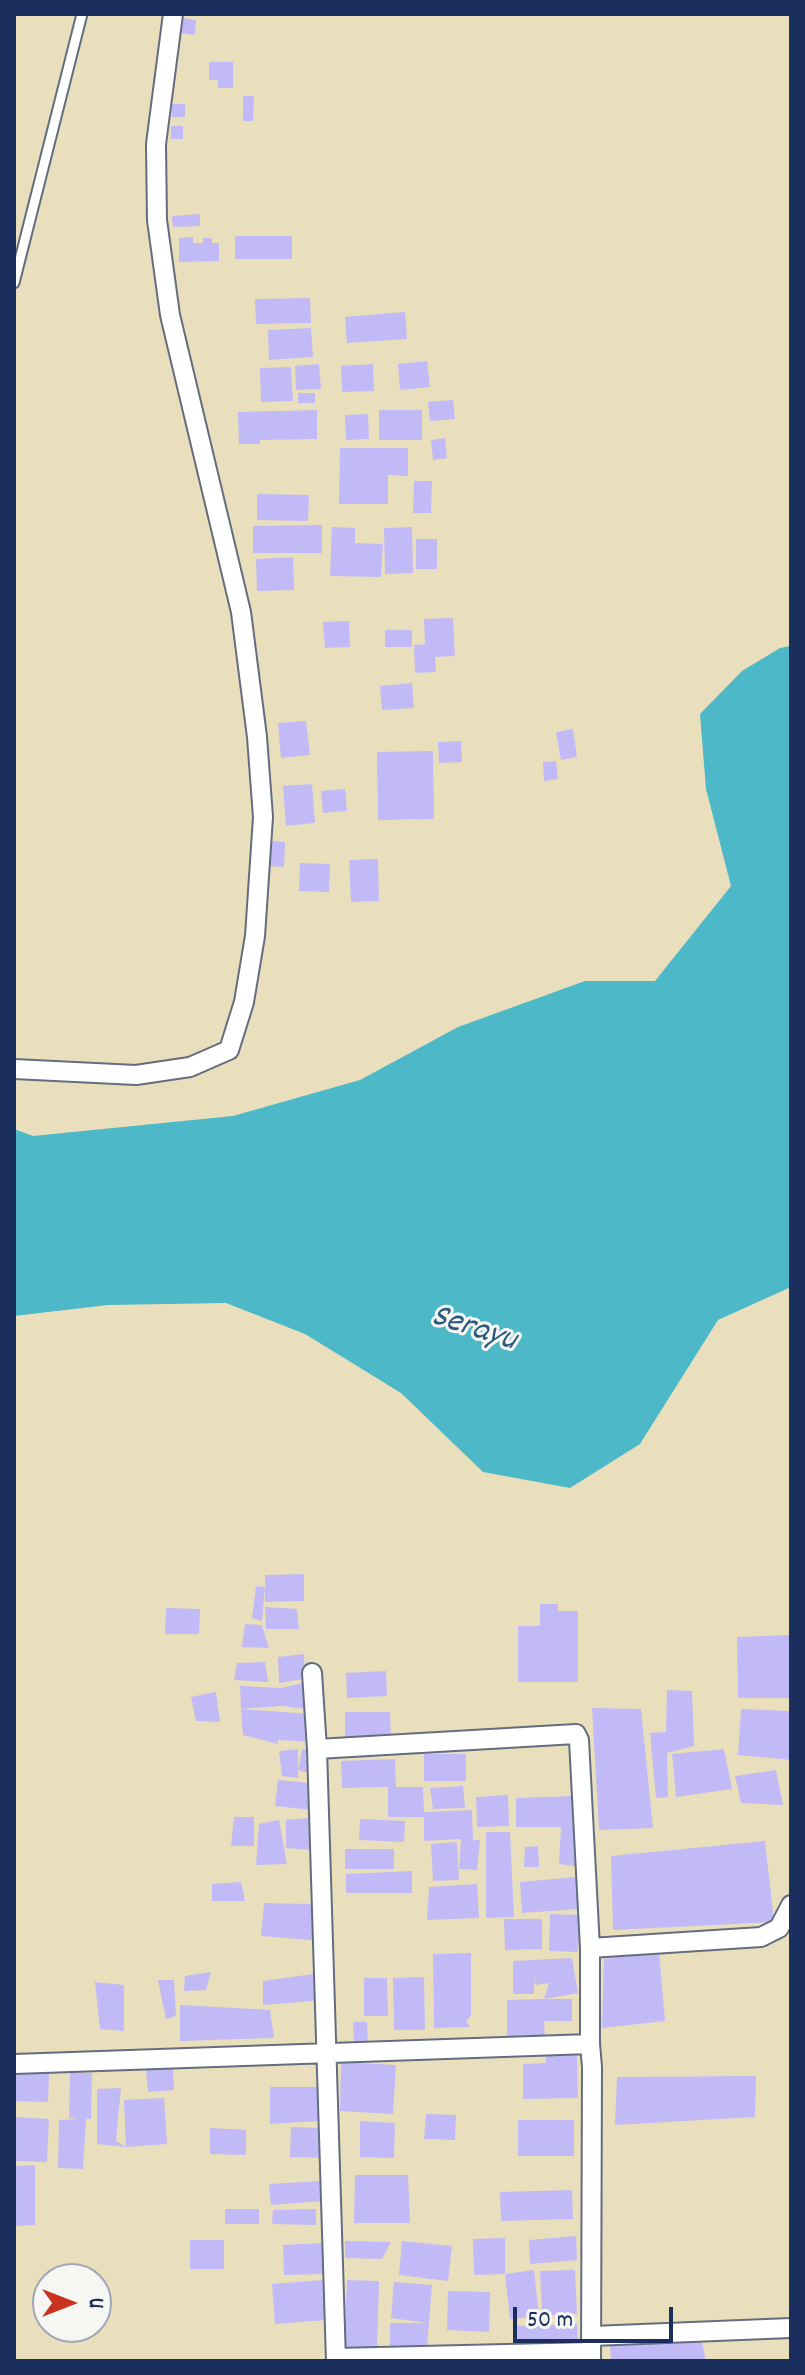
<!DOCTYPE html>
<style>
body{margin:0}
#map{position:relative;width:805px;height:2375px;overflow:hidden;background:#eadfbc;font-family:Dekko,sans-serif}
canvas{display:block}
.frame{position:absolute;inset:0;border:16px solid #1b2f5e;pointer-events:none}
.north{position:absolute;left:32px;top:2263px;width:80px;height:80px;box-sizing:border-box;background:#f6f6f2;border:2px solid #9ea6b7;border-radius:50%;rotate:90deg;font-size:22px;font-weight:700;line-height:32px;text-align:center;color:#1b2f5e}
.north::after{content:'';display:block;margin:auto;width:28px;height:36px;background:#c8321e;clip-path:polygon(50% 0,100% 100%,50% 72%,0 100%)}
.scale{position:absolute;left:513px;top:2307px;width:160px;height:36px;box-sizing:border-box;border:4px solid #1b2f5e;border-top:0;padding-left:10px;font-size:24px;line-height:28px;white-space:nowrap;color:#1b2f5e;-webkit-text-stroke:6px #f6f6f2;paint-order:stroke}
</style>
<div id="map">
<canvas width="805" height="2375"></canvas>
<div class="frame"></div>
<div class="north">U</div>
<div class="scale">50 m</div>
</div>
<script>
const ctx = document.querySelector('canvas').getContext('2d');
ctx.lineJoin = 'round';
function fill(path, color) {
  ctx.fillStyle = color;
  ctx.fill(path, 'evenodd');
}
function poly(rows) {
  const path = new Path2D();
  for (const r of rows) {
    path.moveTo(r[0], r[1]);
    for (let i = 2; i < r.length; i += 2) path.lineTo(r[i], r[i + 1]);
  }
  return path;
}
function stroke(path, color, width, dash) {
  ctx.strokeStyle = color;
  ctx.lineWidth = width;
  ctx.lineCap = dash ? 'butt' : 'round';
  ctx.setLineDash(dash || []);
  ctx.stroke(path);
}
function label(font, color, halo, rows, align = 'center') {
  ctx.font = font + ' Dekko,sans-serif';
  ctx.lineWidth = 6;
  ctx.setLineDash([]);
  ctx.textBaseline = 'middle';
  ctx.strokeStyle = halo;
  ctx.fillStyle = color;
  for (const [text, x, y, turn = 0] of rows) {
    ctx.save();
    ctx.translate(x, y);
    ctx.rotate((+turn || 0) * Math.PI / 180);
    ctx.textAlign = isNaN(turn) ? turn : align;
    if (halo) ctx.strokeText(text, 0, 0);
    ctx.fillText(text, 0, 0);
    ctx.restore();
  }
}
fill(poly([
 [791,646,791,1287,718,1320,640,1444,570,1488,483,1472,401,1393,305,1334,226,1303,108,1305,14,1316,14,1129,33,1136,233,1116,360,1080,458,1027,585,981,655,981,731,886,706,789,700,714,742,671,780,648]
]), '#4cb8c8');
fill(poly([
 [182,18,196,20,195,35,180,33],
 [209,62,233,62,233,88,218,88,218,80,209,80],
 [243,96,254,96,253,121,243,121],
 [172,104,185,104,185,117,172,117],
 [171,126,183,126,183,139,171,139],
 [200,214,200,226,173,227,172,216],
 [235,236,292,236,292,259,235,259],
 [193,237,193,243,203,243,203,238,212,238,212,243,219,243,219,261,179,262,179,238],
 [310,298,311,323,256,324,255,299],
 [405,312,407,339,347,343,345,317],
 [311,328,313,357,269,360,268,330],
 [427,361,430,387,400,390,398,364],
 [319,364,321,389,296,390,295,366],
 [373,364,374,391,342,392,341,366],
 [291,367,293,401,261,402,260,368],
 [298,393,315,393,315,403,298,403],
 [453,400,455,419,430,421,428,402],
 [317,410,317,439,260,440,260,444,239,444,238,412],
 [379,410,422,410,422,440,379,440],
 [368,414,369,439,346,440,345,415],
 [445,438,447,458,433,460,431,440],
 [340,448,408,448,408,476,388,475,388,504,339,504],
 [414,481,432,481,431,513,413,513],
 [257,494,309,495,308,521,257,520],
 [322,525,322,553,253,553,253,526],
 [332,527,355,528,355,543,383,544,381,577,330,576],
 [412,527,413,573,385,574,384,528],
 [416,539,437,539,437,569,416,569],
 [293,557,294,590,257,591,256,559],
 [453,618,455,656,435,657,436,672,415,673,414,645,425,644,424,619],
 [349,621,350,647,325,648,323,622],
 [385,630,412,630,412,647,385,647],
 [412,683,414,708,382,710,380,686],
 [306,721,310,755,281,758,278,723],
 [573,729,577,757,561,760,556,732],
 [461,741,462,762,439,763,438,742],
 [433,751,434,819,378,820,377,752],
 [556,761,558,779,544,781,543,762],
 [312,784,315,823,286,826,283,786],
 [345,789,347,811,323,813,321,791],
 [269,841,285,842,284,867,268,866],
 [378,859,379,901,351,902,349,860],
 [300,863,330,864,329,892,299,891],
 [304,1574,304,1601,265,1602,265,1575],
 [256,1586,265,1587,262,1621,252,1618],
 [540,1604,558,1604,558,1611,578,1611,578,1682,518,1682,518,1626,540,1626],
 [265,1607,297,1609,299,1629,266,1629],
 [166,1608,200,1609,199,1634,165,1634],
 [245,1624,262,1625,269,1648,242,1647],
 [791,1635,791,1698,738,1698,737,1637],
 [304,1654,305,1679,279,1683,278,1657],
 [265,1662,268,1682,234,1680,237,1663],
 [386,1671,387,1696,347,1698,346,1673],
 [308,1682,314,1710,282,1706,241,1709,309,1714,316,1742,278,1740,278,1744,243,1735,241,1709,240,1686,281,1688],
 [667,1690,692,1691,694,1746,667,1753,668,1797,656,1798,650,1733,666,1732],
 [216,1692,220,1722,196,1721,191,1697],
 [592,1708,641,1709,653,1828,599,1830],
 [741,1709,789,1711,791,1760,738,1755],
 [345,1712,390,1712,391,1740,345,1740],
 [298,1749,298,1778,282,1776,279,1751],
 [302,1749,311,1750,318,1776,298,1770],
 [724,1749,732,1789,676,1797,672,1754],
 [424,1754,466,1754,466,1781,424,1781],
 [395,1759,396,1787,423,1787,424,1812,472,1810,473,1840,480,1840,477,1870,459,1869,461,1839,424,1841,424,1817,388,1817,388,1787,342,1788,341,1761],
 [776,1770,783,1805,741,1803,735,1776],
 [278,1780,309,1783,312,1810,275,1806],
 [463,1786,465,1808,433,1809,430,1788],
 [508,1795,509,1826,477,1827,476,1797],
 [573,1796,575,1866,559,1864,561,1827,516,1827,516,1798],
 [234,1817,254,1817,254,1846,231,1846],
 [308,1818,312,1850,286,1848,286,1820],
 [360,1819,405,1821,404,1842,359,1840],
 [279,1820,287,1864,256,1865,259,1824],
 [486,1832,510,1832,514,1917,486,1918],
 [765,1841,774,1922,613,1930,611,1856],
 [457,1842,459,1880,433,1881,431,1844],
 [538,1846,539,1867,524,1867,525,1847],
 [345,1849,394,1849,394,1869,345,1869],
 [412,1871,412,1893,346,1893,346,1874],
 [577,1877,580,1909,522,1913,520,1882],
 [241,1882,245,1901,212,1901,212,1884],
 [477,1884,479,1918,427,1920,429,1887],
 [264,1903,311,1904,323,1941,261,1936],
 [550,1914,580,1915,578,1952,549,1951],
 [504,1919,542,1919,542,1949,505,1950],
 [659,1952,665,2021,602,2028,604,1959],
 [471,1953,471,2016,466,2021,470,2027,434,2028,433,1954],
 [572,1958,578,1993,544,1999,572,1999,572,2021,544,2021,545,2039,507,2040,507,2000,544,1999,549,1983,535,1985,534,1974,534,1994,513,1994,513,1961],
 [211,1972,206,1990,184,1991,185,1976],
 [313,1974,314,2001,263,2005,263,1981],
 [424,1977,425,2030,394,2030,393,1978],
 [364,1978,387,1978,388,2016,364,2016],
 [158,1980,174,1980,176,2016,166,2019],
 [95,1982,124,1985,124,2031,100,2029],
 [180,2005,270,2010,274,2038,180,2041],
 [353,2022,367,2022,368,2046,354,2046],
 [546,2054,577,2054,578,2098,523,2099,523,2064,546,2063],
 [341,2062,396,2065,393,2114,340,2111],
 [173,2068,174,2090,148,2092,146,2070],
 [14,2073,49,2073,48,2102,14,2101],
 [70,2073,92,2073,91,2119,86,2119,83,2169,58,2168,59,2120,78,2119,69,2118],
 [756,2076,755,2117,615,2125,617,2077],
 [270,2087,320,2087,321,2121,270,2124],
 [121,2088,116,2141,126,2147,124,2100,164,2098,167,2144,126,2147,97,2144,97,2089],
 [426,2114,456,2115,455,2140,424,2139],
 [14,2117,49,2119,47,2162,14,2161],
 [518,2120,574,2120,574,2156,518,2156],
 [360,2121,395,2123,394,2158,360,2157],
 [291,2127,322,2128,322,2158,290,2157],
 [210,2128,246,2130,246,2155,210,2154],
 [35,2165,35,2225,14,2226,14,2166],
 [355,2175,408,2175,410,2223,354,2223],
 [322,2181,324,2201,271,2205,269,2184],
 [572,2190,573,2219,501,2221,500,2192],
 [225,2209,259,2209,259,2224,225,2224],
 [316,2209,316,2225,272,2224,273,2210],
 [576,2236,577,2260,530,2264,529,2240],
 [505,2238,505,2274,474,2275,473,2239],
 [190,2240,224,2240,224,2269,190,2269],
 [345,2241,391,2242,382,2259,345,2258],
 [402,2241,452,2246,448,2281,399,2275],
 [324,2243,325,2274,284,2275,283,2245],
 [534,2270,539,2316,510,2319,505,2274],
 [575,2270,577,2314,542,2316,540,2271],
 [323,2280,327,2320,275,2324,272,2284],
 [347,2280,379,2281,377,2350,344,2349],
 [394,2282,432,2285,427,2347,390,2346,390,2323,427,2323,391,2318],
 [448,2291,490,2292,489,2332,447,2330],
 [577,2324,578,2345,518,2348,517,2326],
 [701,2338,706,2361,611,2361,610,2346]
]), '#c2baf6');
const service = poly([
 [14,283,82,14]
]);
const minor = poly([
 [14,1069,136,1075,190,1067,229,1050,244,1002,255,936,263,817,257,737,241,612,170,315,157,220,156,144,173,14],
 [312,1673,317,1749,336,2361],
 [317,1749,576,1734,579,1740,590,1948,590,2044],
 [590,1948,761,1937,779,1928,791,1905],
 [14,2064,590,2044,592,2067,591,2361],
 [592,2336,791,2328],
 [336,2358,591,2352]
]);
stroke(service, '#636d7f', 13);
stroke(minor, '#636d7f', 22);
stroke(service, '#fff', 9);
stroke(minor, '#fff', 18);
label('italic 34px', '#2a587e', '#f6f6f2', [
 ["Serayu",473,1331,18]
]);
</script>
